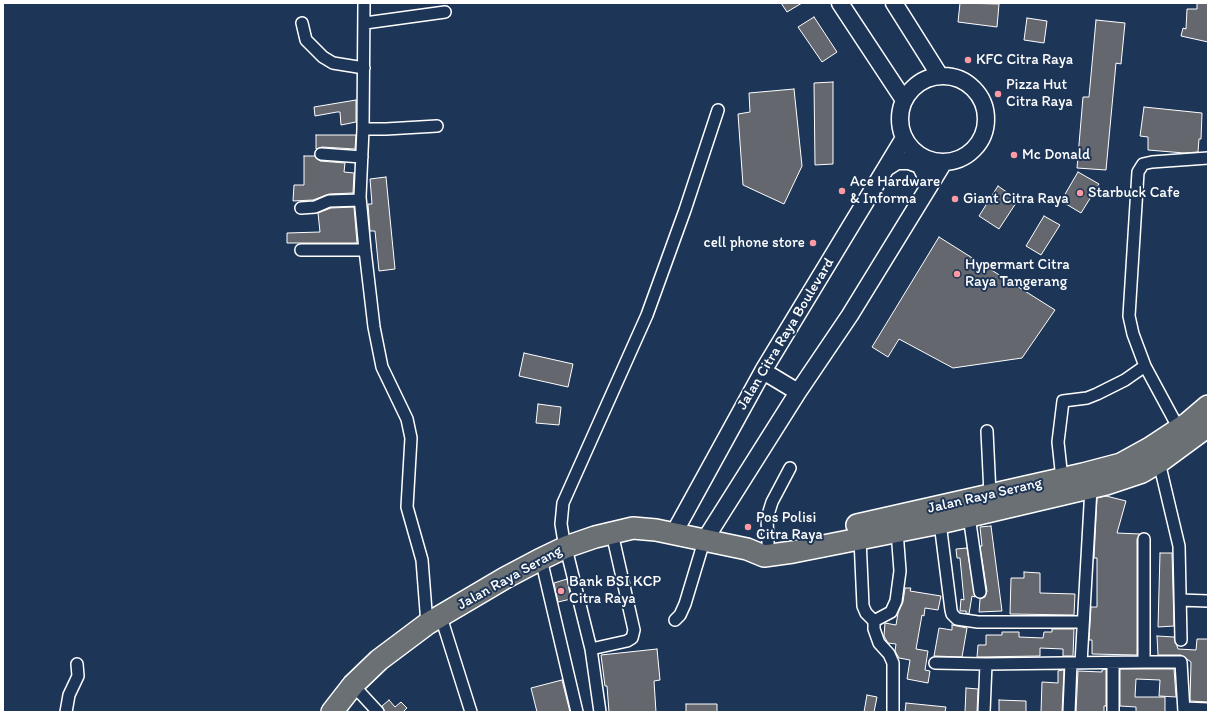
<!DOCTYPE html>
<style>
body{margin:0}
#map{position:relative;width:1211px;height:715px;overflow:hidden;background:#1d3557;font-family:Itim,sans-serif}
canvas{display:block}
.frame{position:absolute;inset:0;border:4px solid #fff;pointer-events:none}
</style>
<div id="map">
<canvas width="1211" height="715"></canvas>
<div class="frame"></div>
</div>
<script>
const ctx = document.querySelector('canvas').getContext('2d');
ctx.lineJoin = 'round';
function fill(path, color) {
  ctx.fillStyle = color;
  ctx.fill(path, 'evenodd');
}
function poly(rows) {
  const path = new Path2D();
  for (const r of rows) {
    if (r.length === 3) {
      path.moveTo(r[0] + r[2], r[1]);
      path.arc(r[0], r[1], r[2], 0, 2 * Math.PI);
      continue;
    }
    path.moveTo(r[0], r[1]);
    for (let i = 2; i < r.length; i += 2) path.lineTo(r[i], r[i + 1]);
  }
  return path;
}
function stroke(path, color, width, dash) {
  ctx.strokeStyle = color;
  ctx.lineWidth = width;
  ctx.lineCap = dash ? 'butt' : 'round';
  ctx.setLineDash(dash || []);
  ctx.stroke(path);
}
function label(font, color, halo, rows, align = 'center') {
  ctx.font = font + ' Itim,sans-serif';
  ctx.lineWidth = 4;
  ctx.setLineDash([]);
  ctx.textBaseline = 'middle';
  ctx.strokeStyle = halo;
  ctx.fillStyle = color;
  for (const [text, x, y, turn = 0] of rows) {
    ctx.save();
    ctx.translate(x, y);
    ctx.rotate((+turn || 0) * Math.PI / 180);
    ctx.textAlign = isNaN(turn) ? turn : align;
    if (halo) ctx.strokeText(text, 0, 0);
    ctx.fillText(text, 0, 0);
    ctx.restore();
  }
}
const building = poly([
 [781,3,802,3,787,12,781,3],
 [960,3,999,4,997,27,958,22,960,3],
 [1197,3,1208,3,1208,42,1181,36,1183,28,1186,29,1187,9,1197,9,1197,3],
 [814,17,837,52,822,62,798,27,814,17],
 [1027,18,1047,21,1044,43,1024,40,1027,18],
 [1096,20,1125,23,1121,64,1116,63,1106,170,1077,168,1083,97,1089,97,1096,20],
 [833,82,833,164,815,165,814,83,833,82],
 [794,89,802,166,784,204,743,185,738,114,750,112,749,93,794,89],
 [356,100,356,122,341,125,340,112,337,112,315,116,314,107,356,100],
 [1144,107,1202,113,1201,139,1199,139,1198,152,1184,153,1148,150,1148,137,1140,136,1144,107],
 [316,135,356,135,355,149,322,147,316,149,316,135],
 [304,156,315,156,320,161,345,163,344,172,354,173,353,193,329,194,313,200,293,201,294,185,304,185,304,156],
 [1078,172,1099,184,1081,213,1061,201,1078,172],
 [386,177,395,269,379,271,375,231,370,231,368,204,372,204,370,179,386,177],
 [998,186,1018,200,999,229,979,216,998,186],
 [354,207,357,243,287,243,287,233,320,232,318,213,331,208,354,207],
 [1044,216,1060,225,1041,255,1026,246,1044,216],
 [939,237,1055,310,1022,358,953,368,899,339,888,357,872,347,939,237],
 [524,353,573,364,568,387,519,376,524,353],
 [538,404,561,407,559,425,536,423,538,404],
 [1106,496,1126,501,1117,533,1140,534,1137,539,1137,655,1092,654,1092,640,1089,640,1091,607,1097,607,1097,558,1094,558,1097,498,1106,496],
 [991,526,1002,611,979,612,980,599,985,597,987,591,980,546,982,546,980,527,991,526],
 [967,548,975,597,972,596,969,614,966,613,966,611,960,611,961,599,964,600,960,558,957,558,956,549,967,548],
 [1160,553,1172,553,1174,626,1158,627,1160,553],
 [1024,572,1040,573,1040,593,1075,594,1074,615,1010,614,1011,578,1024,578,1024,572],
 [567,579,571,599,558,602,554,583,567,579],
 [905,588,911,588,910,591,941,596,938,610,925,608,924,616,922,615,916,649,928,651,925,670,930,671,928,683,907,679,910,660,899,658,895,651,896,644,888,643,884,636,885,623,896,625,898,613,903,602,905,588],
 [952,625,967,628,962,657,934,656,939,628,952,630,952,625],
 [1052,629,1074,629,1073,656,1063,656,1063,649,1040,648,1040,656,977,657,978,645,986,645,986,635,1002,635,1002,632,1019,632,1019,637,1043,638,1044,632,1052,632,1052,629],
 [1157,636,1174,637,1178,649,1196,650,1197,639,1208,639,1208,702,1190,701,1191,662,1181,655,1158,655,1157,636],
 [657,649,660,680,654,681,656,712,609,712,607,686,605,686,601,655,657,649],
 [1106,669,1106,706,1104,706,1104,712,1076,712,1078,671,1102,672,1102,670,1106,669],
 [1120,669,1174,669,1176,697,1159,696,1160,680,1136,679,1135,697,1165,697,1165,712,1136,712,1136,707,1120,706,1120,669],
 [1062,670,1064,670,1062,712,1041,712,1042,682,1058,683,1058,671,1062,670],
 [562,680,570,712,537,712,531,688,562,680],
 [966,688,978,689,977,712,965,712,966,688],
 [867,695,877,697,874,712,864,712,867,695],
 [389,700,395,707,401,702,407,708,403,712,385,712,382,706,389,700],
 [999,700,1026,701,1026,712,999,712,999,700],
 [906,703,946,707,945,712,905,712,906,703],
 [686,704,717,704,717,712,686,712,686,704]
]);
fill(building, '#65676f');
stroke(building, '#fff', 1);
const street = poly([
 [364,3,363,129,360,197,365,250,374,327,382,367,407,419,411,438,407,507,422,560,427,624],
 [302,23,306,40,323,57,333,63,364,68],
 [365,23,445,12],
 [363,129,386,129,437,126],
 [321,154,362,157],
 [301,208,315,207,329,201,360,200],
 [301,250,365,250],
 [1145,366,1179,429],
 [987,431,990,494],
 [1159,462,1179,546,1181,640],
 [1062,479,1058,442,1063,401,1087,398,1097,394,1125,380,1145,366,1133,334,1129,316,1138,172,1143,164,1152,162,1208,158],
 [969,516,980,592],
 [940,523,951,610,952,614,957,619,978,622,1083,622],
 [860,539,863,606,866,613,874,621,874,629,879,643,889,654,893,663,893,712],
 [768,543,767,518,772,502,790,468],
 [541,559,577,712],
 [1180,600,1208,601],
 [441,617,471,712],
 [675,620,680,615,685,604,704,541],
 [874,621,891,612,896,601,900,571,897,531],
 [591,649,627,641,632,638,634,630,612,533],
 [1144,662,1144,539],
 [935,663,986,664],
 [1081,663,1091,488],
 [353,685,378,712],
 [1184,708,1208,709],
 [66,712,69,695,78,676,77,664],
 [600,712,591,649,563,536,561,524,563,503,647,315,685,210,718,110],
 [984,712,986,664,1144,662,1181,662,1184,712],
 [1069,712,1071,663],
 [1113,712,1113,663]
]);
const secondary = poly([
 [840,3,904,100],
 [894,3,940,76],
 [943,119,43],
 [886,168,897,161,909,161,920,165,925,175,927,189],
 [763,371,798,392],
 [674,533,763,371,904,138],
 [704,541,798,392,850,315,944,162]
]);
const highway = poly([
 [857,525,1083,474,1121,464,1150,448,1188,423,1208,406],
 [332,712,353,685,379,660,427,624,505,578,539,560,566,547,595,537,633,528,656,530,747,549,764,556,793,552,940,523,1106,484,1142,472,1159,462,1208,426]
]);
stroke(street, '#fff', 14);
stroke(secondary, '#fff', 19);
stroke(highway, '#fff', 24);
stroke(street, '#1d3557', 11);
stroke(secondary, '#1d3557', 16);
stroke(highway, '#6b7074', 21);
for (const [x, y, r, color] of [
 [968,60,4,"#ff9aa2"],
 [998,94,4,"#ff9aa2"],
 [1014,155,4,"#ff9aa2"],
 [842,191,4,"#ff9aa2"],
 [1080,193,4,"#ff9aa2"],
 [955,199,4,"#ff9aa2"],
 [813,243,4,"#ff9aa2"],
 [957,274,4,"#ff9aa2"],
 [748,527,4,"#ff9aa2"],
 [561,591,4,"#ff9aa2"]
]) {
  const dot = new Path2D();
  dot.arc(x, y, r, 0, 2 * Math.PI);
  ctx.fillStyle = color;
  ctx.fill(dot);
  stroke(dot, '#1d3557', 1.5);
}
label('15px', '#fff', '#1d3557', [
 ["KFC Citra Raya",976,60],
 ["Pizza Hut",1006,85],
 ["Citra Raya",1006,102],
 ["Mc Donald",1022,155],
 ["Ace Hardware",850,182],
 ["& Informa",850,199],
 ["Starbuck Cafe",1088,193],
 ["Giant Citra Raya",963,199],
 ["cell phone store",805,243,"right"],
 ["Hypermart Citra",965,265],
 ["Raya Tangerang",965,282],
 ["Pos Polisi",756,518],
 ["Citra Raya",756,535],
 ["Bank BSI KCP",569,582],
 ["Citra Raya",569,599]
], 'left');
label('15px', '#fff', '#1d3557', [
 ["Jalan Citra Raya Boulevard",786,334,-59],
 ["Jalan Raya Serang",985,496,-13],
 ["Jalan Raya Serang",510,578,-29]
]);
</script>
